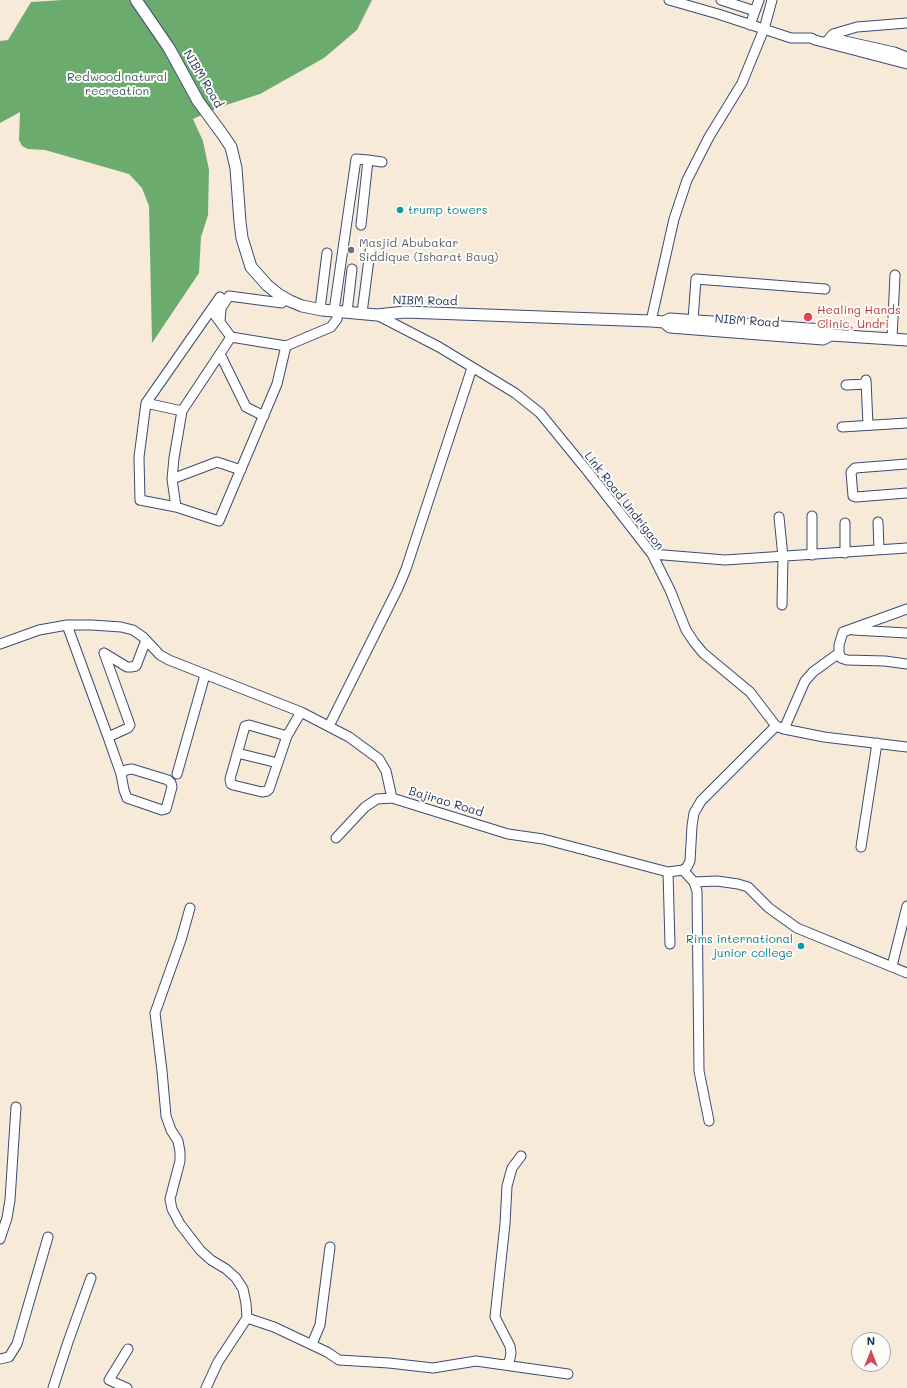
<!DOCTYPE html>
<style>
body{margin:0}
#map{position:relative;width:907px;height:1388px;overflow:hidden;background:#f8ead8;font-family:Mali,sans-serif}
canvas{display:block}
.north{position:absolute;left:851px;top:1332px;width:40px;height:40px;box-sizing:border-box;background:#fdfcf7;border:1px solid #a3aaba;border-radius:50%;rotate:0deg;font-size:11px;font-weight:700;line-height:16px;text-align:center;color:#1b2f5e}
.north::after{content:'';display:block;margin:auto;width:14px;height:18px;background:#d1495b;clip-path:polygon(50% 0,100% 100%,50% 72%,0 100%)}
</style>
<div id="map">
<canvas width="907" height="1388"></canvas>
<div class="north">N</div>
</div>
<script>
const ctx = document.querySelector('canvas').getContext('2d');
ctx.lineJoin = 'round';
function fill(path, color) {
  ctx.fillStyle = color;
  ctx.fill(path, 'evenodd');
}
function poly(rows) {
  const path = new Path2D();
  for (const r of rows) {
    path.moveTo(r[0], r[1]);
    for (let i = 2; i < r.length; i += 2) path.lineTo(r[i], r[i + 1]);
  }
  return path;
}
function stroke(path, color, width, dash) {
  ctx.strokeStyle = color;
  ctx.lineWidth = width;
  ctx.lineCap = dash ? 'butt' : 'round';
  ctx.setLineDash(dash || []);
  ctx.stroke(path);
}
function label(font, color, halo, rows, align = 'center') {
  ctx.font = font + ' Mali,sans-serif';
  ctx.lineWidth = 4;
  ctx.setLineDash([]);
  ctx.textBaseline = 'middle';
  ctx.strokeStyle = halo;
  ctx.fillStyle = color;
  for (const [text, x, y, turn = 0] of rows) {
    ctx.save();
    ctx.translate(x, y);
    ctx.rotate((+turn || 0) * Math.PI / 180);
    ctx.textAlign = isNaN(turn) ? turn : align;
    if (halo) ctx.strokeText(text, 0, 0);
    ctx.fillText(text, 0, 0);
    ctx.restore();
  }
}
fill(poly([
 [63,0,372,0,357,30,324,58,260,94,217,108,193,119,203,141,209,170,208,215,201,237,199,273,152,343,149,206,142,188,129,174,45,150,28,149,22,146,19,140,20,112,0,123,0,41,8,40,31,2]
]), '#6bac6e');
const minor = poly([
 [669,0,718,14,791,38,811,38,815,40,907,64],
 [721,0,755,11,750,25],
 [755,11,759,0],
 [832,38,894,52,907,57],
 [828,40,833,34,857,27,907,23],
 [361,225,368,160,382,162],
 [220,297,146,403,139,457,140,500,176,507,219,521,277,384,286,346,331,327,337,319,338,311],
 [320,309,327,253],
 [211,310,231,337,286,346],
 [334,311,356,159,368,160],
 [347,312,352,269],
 [362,313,370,251],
 [377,315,439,347,515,393,540,413,589,473,652,554,670,590,686,630,694,642,703,653,750,692,776,726,784,729,824,737,907,747],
 [693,320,696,279,825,289],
 [651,321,674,219,687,180,709,137,742,83,764,29,772,0],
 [220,322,221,308,229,296,282,303],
 [892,339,895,275],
 [220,354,246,407,264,416],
 [866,380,868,425],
 [846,385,866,384],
 [146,403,182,411],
 [842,427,907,423],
 [907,464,855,468,851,472,853,496,856,497,907,493],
 [172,479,217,462,241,470],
 [176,507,172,479,174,458,182,411,231,337],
 [779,517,783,557,782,605],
 [878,522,879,550],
 [845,523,845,553],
 [652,554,725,560,907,548],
 [812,555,812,516],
 [907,609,843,632,839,645,839,653,841,658,847,660,885,661,907,664],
 [67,625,108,737,121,774,124,790,127,798,162,810,166,809,172,787,171,783,168,780,132,769,126,770,121,774],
 [853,630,907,633],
 [0,644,39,630,67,625,92,625,121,627,133,630,143,637,160,655,169,660,301,712,349,737,379,759,386,771,392,798],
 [104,653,130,725,128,728,108,737],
 [104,653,127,667,131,667,136,666,146,640],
 [329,726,398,588,406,569,472,368],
 [784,729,805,681,813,672,839,653],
 [287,736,269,789,267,791,262,792,233,785,231,784,230,779,245,726,249,725,287,736,301,712],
 [237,753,278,763],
 [177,774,205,675],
 [336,838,365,807,377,799,392,798,508,834,543,839,668,872,683,870],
 [861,847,877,743],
 [683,870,694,882,697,891,699,1071,709,1121],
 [683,870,687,867,690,861,692,826,694,813,701,801,776,726],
 [668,872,670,944],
 [694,882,717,881,738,884,748,887,769,908,797,928,907,973],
 [190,908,181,940,155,1013,162,1071,166,1116,171,1130,178,1141,180,1152,180,1161,170,1199,172,1209,180,1224,200,1250,211,1260,226,1269,236,1278,243,1289,246,1303,247,1318,274,1327,327,1352,339,1360,389,1363,433,1368,476,1361,568,1374],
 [892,966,907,906],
 [0,1239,7,1218,10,1200,16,1107],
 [312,1344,320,1325,330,1247],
 [0,1359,9,1357,17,1344,48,1237],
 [504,1365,509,1363,511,1353,510,1346,495,1317,505,1224,507,1186,512,1168,521,1156],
 [53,1388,68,1342,91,1278],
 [127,1388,109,1380,128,1349],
 [206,1388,218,1362,247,1318]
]);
const major = poly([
 [136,0,169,48,198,101,223,135,231,147,236,168,240,222,242,238,251,267,267,285,278,294,290,301,302,306,322,310,377,315,405,312,651,321,664,322,670,327,823,339,831,335,907,340],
 [664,322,670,319,823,330,831,335]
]);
stroke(minor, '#3c4b70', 11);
stroke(major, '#3c4b70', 13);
stroke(minor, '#fff', 9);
stroke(major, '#fff', 11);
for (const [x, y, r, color] of [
 [400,210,4,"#0f9aa8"],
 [351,250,4,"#6b7280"],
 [808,317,5,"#e0444e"],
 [801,946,4,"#0f9aa8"]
]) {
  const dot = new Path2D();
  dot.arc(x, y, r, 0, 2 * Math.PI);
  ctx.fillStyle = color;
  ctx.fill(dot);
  stroke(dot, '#fdfcf7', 1.5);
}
label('12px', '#3a5d68', '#fdfcf7', [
 ["Redwood natural",117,77],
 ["recreation",117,91]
]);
label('12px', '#1b2f5e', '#fdfcf7', [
 ["NIBM Road",203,79,59],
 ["NIBM Road",425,301,1],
 ["NIBM Road",747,321,4],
 ["Link Road Undrigaon",624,501,52],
 ["Bajirao Road",446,802,17]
]);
label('12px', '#0d838f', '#fdfcf7', [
 ["trump towers",408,210],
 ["Rims international",793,939,"right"],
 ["junior college",793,953,"right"]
], 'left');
label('12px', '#5b616d', '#fdfcf7', [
 ["Masjid Abubakar",359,243],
 ["Siddique (Isharat Baug)",359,257]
], 'left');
label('12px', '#be3a42', '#fdfcf7', [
 ["Healing Hands",817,310],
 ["Clinic, Undri",817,324]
], 'left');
</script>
